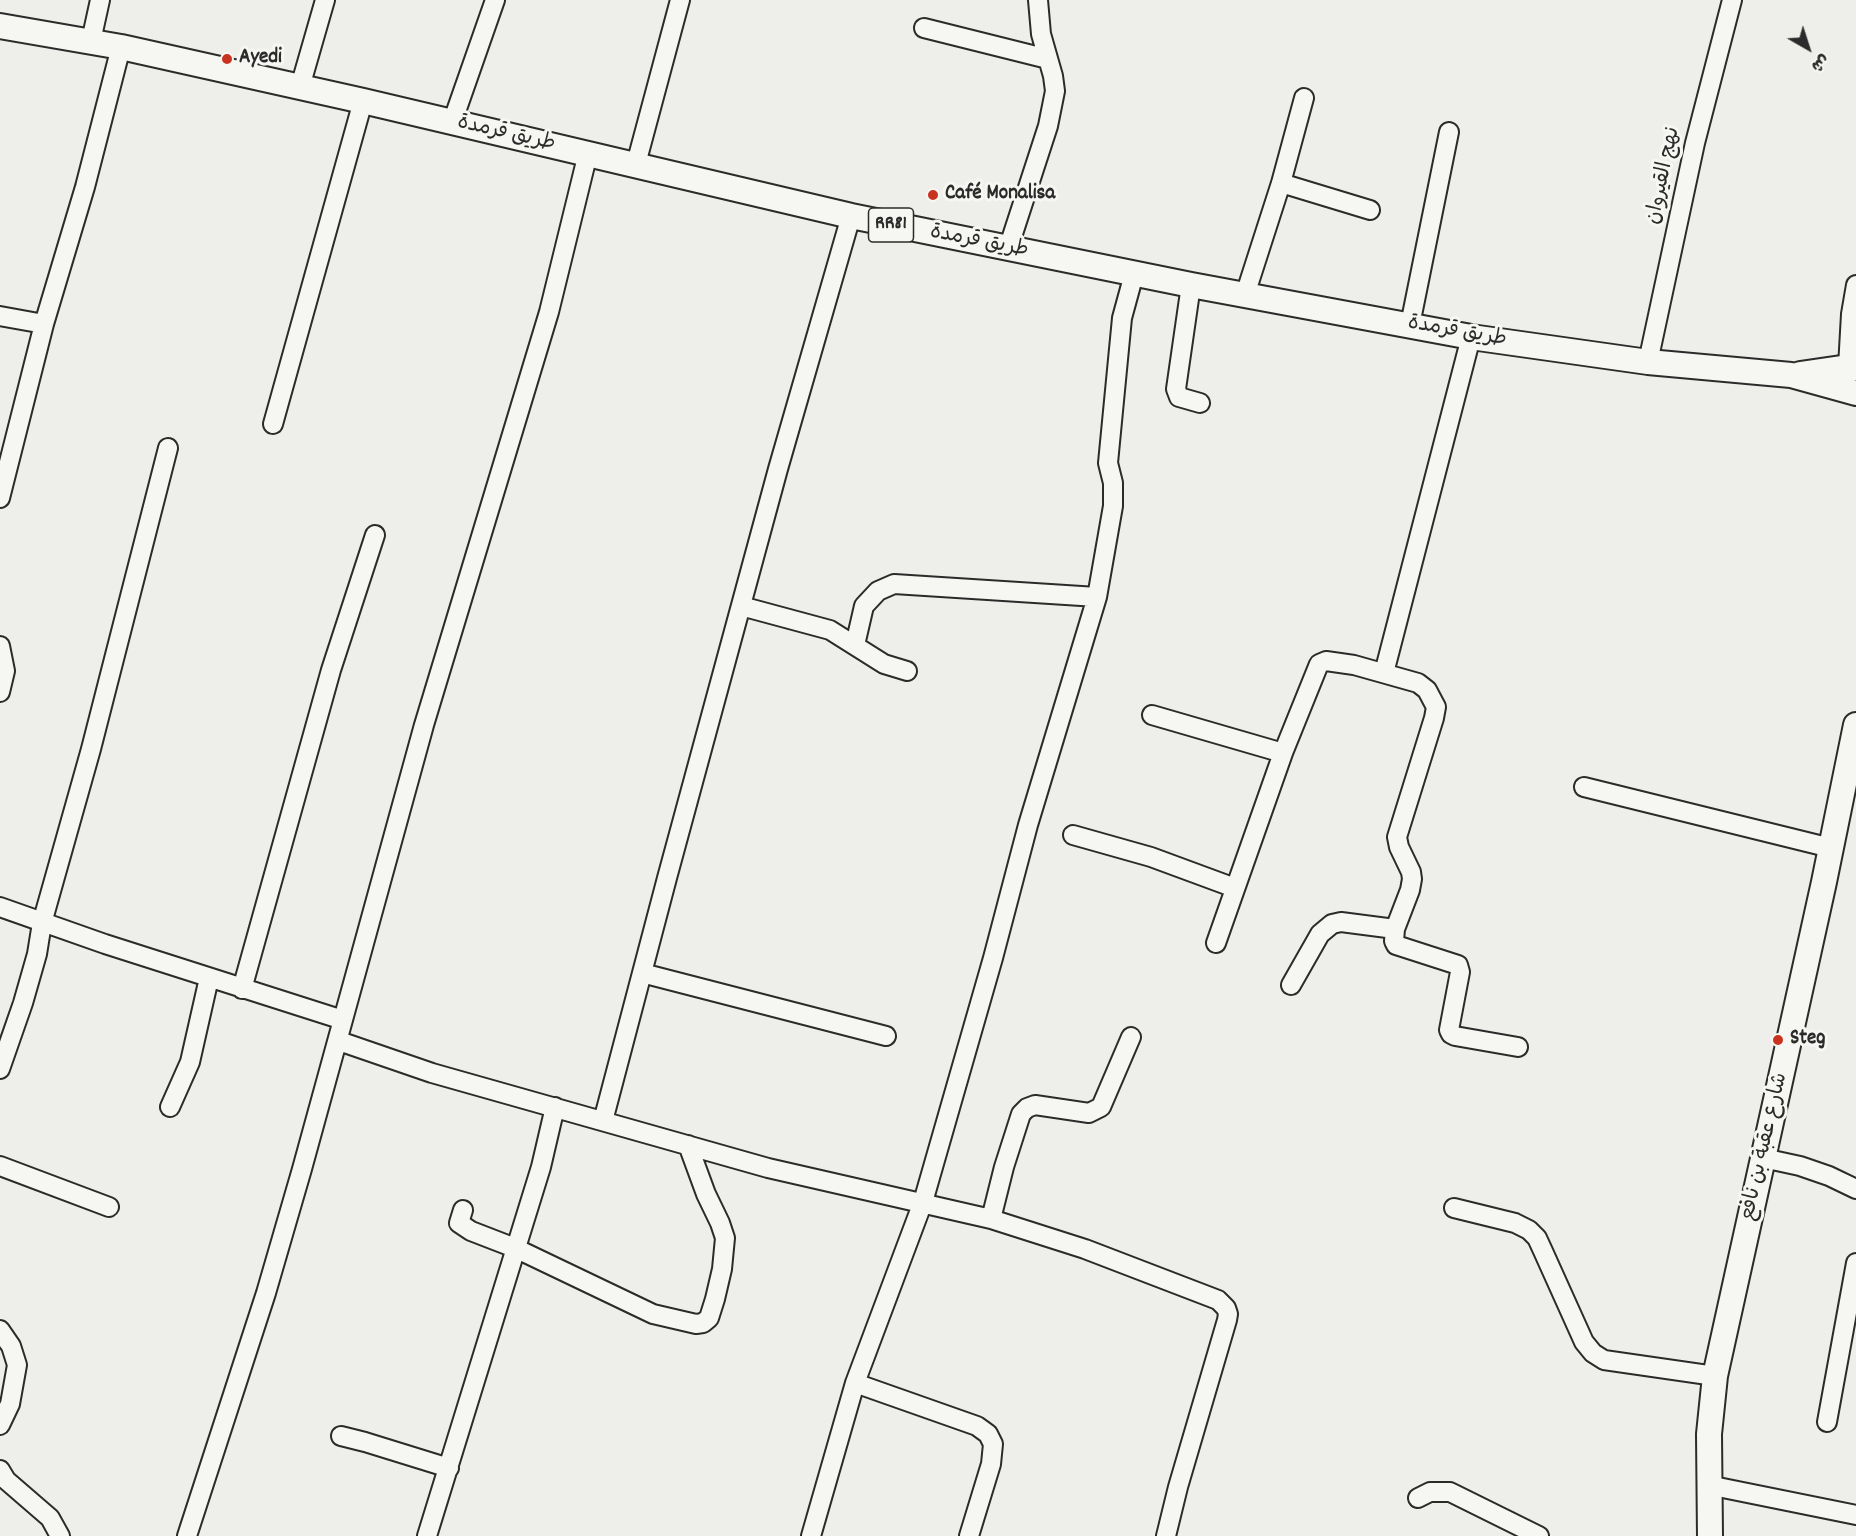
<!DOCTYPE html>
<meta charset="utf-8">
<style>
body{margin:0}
#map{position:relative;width:1856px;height:1536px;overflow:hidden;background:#eeeeea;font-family:Dekko,"Playpen Sans Arabic",sans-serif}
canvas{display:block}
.north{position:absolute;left:1778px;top:18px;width:60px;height:60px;-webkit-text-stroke:4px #f6f6f2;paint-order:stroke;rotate:141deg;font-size:16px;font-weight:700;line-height:24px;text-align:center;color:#2b2b2b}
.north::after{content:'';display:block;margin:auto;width:21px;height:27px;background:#2b2b2b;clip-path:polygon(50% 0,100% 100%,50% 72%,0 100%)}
</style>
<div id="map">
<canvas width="1856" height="1536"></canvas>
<div class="north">ش</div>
</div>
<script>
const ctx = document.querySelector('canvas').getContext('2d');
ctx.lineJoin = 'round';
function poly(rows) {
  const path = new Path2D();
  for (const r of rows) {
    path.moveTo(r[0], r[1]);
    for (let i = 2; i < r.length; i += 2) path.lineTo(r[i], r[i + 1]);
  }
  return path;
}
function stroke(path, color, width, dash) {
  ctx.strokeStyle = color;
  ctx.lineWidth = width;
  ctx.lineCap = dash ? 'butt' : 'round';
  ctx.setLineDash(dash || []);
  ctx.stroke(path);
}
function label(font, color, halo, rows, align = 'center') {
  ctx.font = font + ' Dekko,"Playpen Sans Arabic",sans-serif';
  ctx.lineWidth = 6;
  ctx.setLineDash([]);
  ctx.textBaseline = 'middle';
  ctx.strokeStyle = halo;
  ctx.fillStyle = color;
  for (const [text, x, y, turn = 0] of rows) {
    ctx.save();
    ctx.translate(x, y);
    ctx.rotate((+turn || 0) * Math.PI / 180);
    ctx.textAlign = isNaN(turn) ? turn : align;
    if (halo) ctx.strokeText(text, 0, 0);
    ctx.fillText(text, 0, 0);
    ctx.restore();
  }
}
const minor = poly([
 [924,28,1048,59],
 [91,41,100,0],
 [300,87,325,0],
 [452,123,495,0],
 [636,164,680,0],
 [1281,183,1370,210],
 [1008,249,1048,126,1055,91,1053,76,1041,34,1038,0],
 [1191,285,1176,389,1179,397,1200,403],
 [1245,295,1281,183,1304,98],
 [0,316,44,324],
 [1410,325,1449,132],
 [1648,362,1695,143,1732,0],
 [1848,367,1851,314,1856,285],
 [273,424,363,101],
 [0,498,44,324,85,187,121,47],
 [741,606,830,630,884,664,907,671],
 [855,645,864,606,878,591,894,584,1097,597],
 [0,646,5,671,0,692],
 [1384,673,1471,337],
 [1152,715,1283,753],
 [1584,787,1831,848],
 [1073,835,1151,857,1235,888],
 [0,907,105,944,343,1020],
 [1216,943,1283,753,1319,664,1326,661,1354,665,1418,683,1427,690,1436,707,1434,718,1397,837,1399,847,1411,872,1412,879,1410,890,1395,929,1394,941,1396,945,1458,965,1460,972,1449,1030,1451,1034,1455,1036,1518,1047],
 [642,973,886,1036],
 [1291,985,1320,934,1332,924,1341,922,1395,929],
 [242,989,331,670,375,535],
 [339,1041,432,1073,768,1168,991,1219,1085,1249,1218,1300,1226,1308,1228,1314,1227,1320,1178,1487,1166,1536],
 [0,1069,23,1003,37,954,42,923,91,749,168,448],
 [170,1107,190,1062,209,978],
 [603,1121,667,878,778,469,851,216],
 [1763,1158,1800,1166,1829,1176,1856,1189],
 [0,1166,109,1207],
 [1454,1208,1515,1223,1529,1230,1537,1238,1543,1251,1584,1342,1593,1353,1604,1360,1715,1376],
 [463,1210,459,1223,471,1231,515,1248,653,1314,696,1324,703,1323,709,1318,715,1299,722,1269,725,1238,720,1223,706,1194,688,1145],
 [991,1219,1004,1167,1021,1114,1027,1108,1035,1105,1089,1113,1101,1107,1131,1037],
 [0,1330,11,1346,17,1365,10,1404,0,1425],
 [855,1383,977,1426,988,1434,993,1444,991,1464,969,1536],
 [1827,1422,1856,1263],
 [341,1436,365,1442,449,1468],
 [0,1470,6,1480,50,1518,60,1536],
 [1708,1485,1856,1515],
 [1418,1498,1430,1492,1450,1492,1539,1536],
 [187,1536,266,1293,302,1169,424,725,549,312,588,153],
 [427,1536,541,1167,555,1107],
 [811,1536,855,1383,923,1202,993,958,1028,825,1097,597,1113,506,1113,483,1108,463,1122,318,1134,274]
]);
const major = poly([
 [0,26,121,47,363,101,851,216,1191,285,1471,337,1648,362,1791,375,1856,393],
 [1800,374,1848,367,1856,368],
 [1710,1536,1709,1434,1715,1376,1824,882,1856,725]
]);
stroke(minor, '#2b2b2b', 22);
stroke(major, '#2b2b2b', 28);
stroke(minor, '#f6f6f2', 18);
stroke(major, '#f6f6f2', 24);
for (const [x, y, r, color] of [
 [227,59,6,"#c8321e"],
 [933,195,6,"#c8321e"],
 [1778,1040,6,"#c8321e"]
]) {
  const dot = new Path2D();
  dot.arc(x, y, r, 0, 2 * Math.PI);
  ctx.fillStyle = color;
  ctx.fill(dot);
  stroke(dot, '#f6f6f2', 2);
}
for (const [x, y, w] of [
 [891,225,45]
]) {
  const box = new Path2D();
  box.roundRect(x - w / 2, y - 17, w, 34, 4.5);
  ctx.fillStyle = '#f6f6f2';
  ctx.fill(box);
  stroke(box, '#2b2b2b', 1.5);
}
label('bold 20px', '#2b2b2b', null, [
 ["RR81",891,225]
]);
label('bold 21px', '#2b2b2b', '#f6f6f2', [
 ["Ayedi",239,59],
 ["Café Monalisa",945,195],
 ["Steg",1790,1040]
], 'left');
label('21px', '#2b2b2b', '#f6f6f2', [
 ["طريق قرمدة",506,135,13],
 ["نهج القيروان",1665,176,-78],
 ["طريق قرمدة",979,243,11],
 ["طريق قرمدة",1457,333,10],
 ["شارع عقبة بن نافع",1766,1147,-77]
]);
</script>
